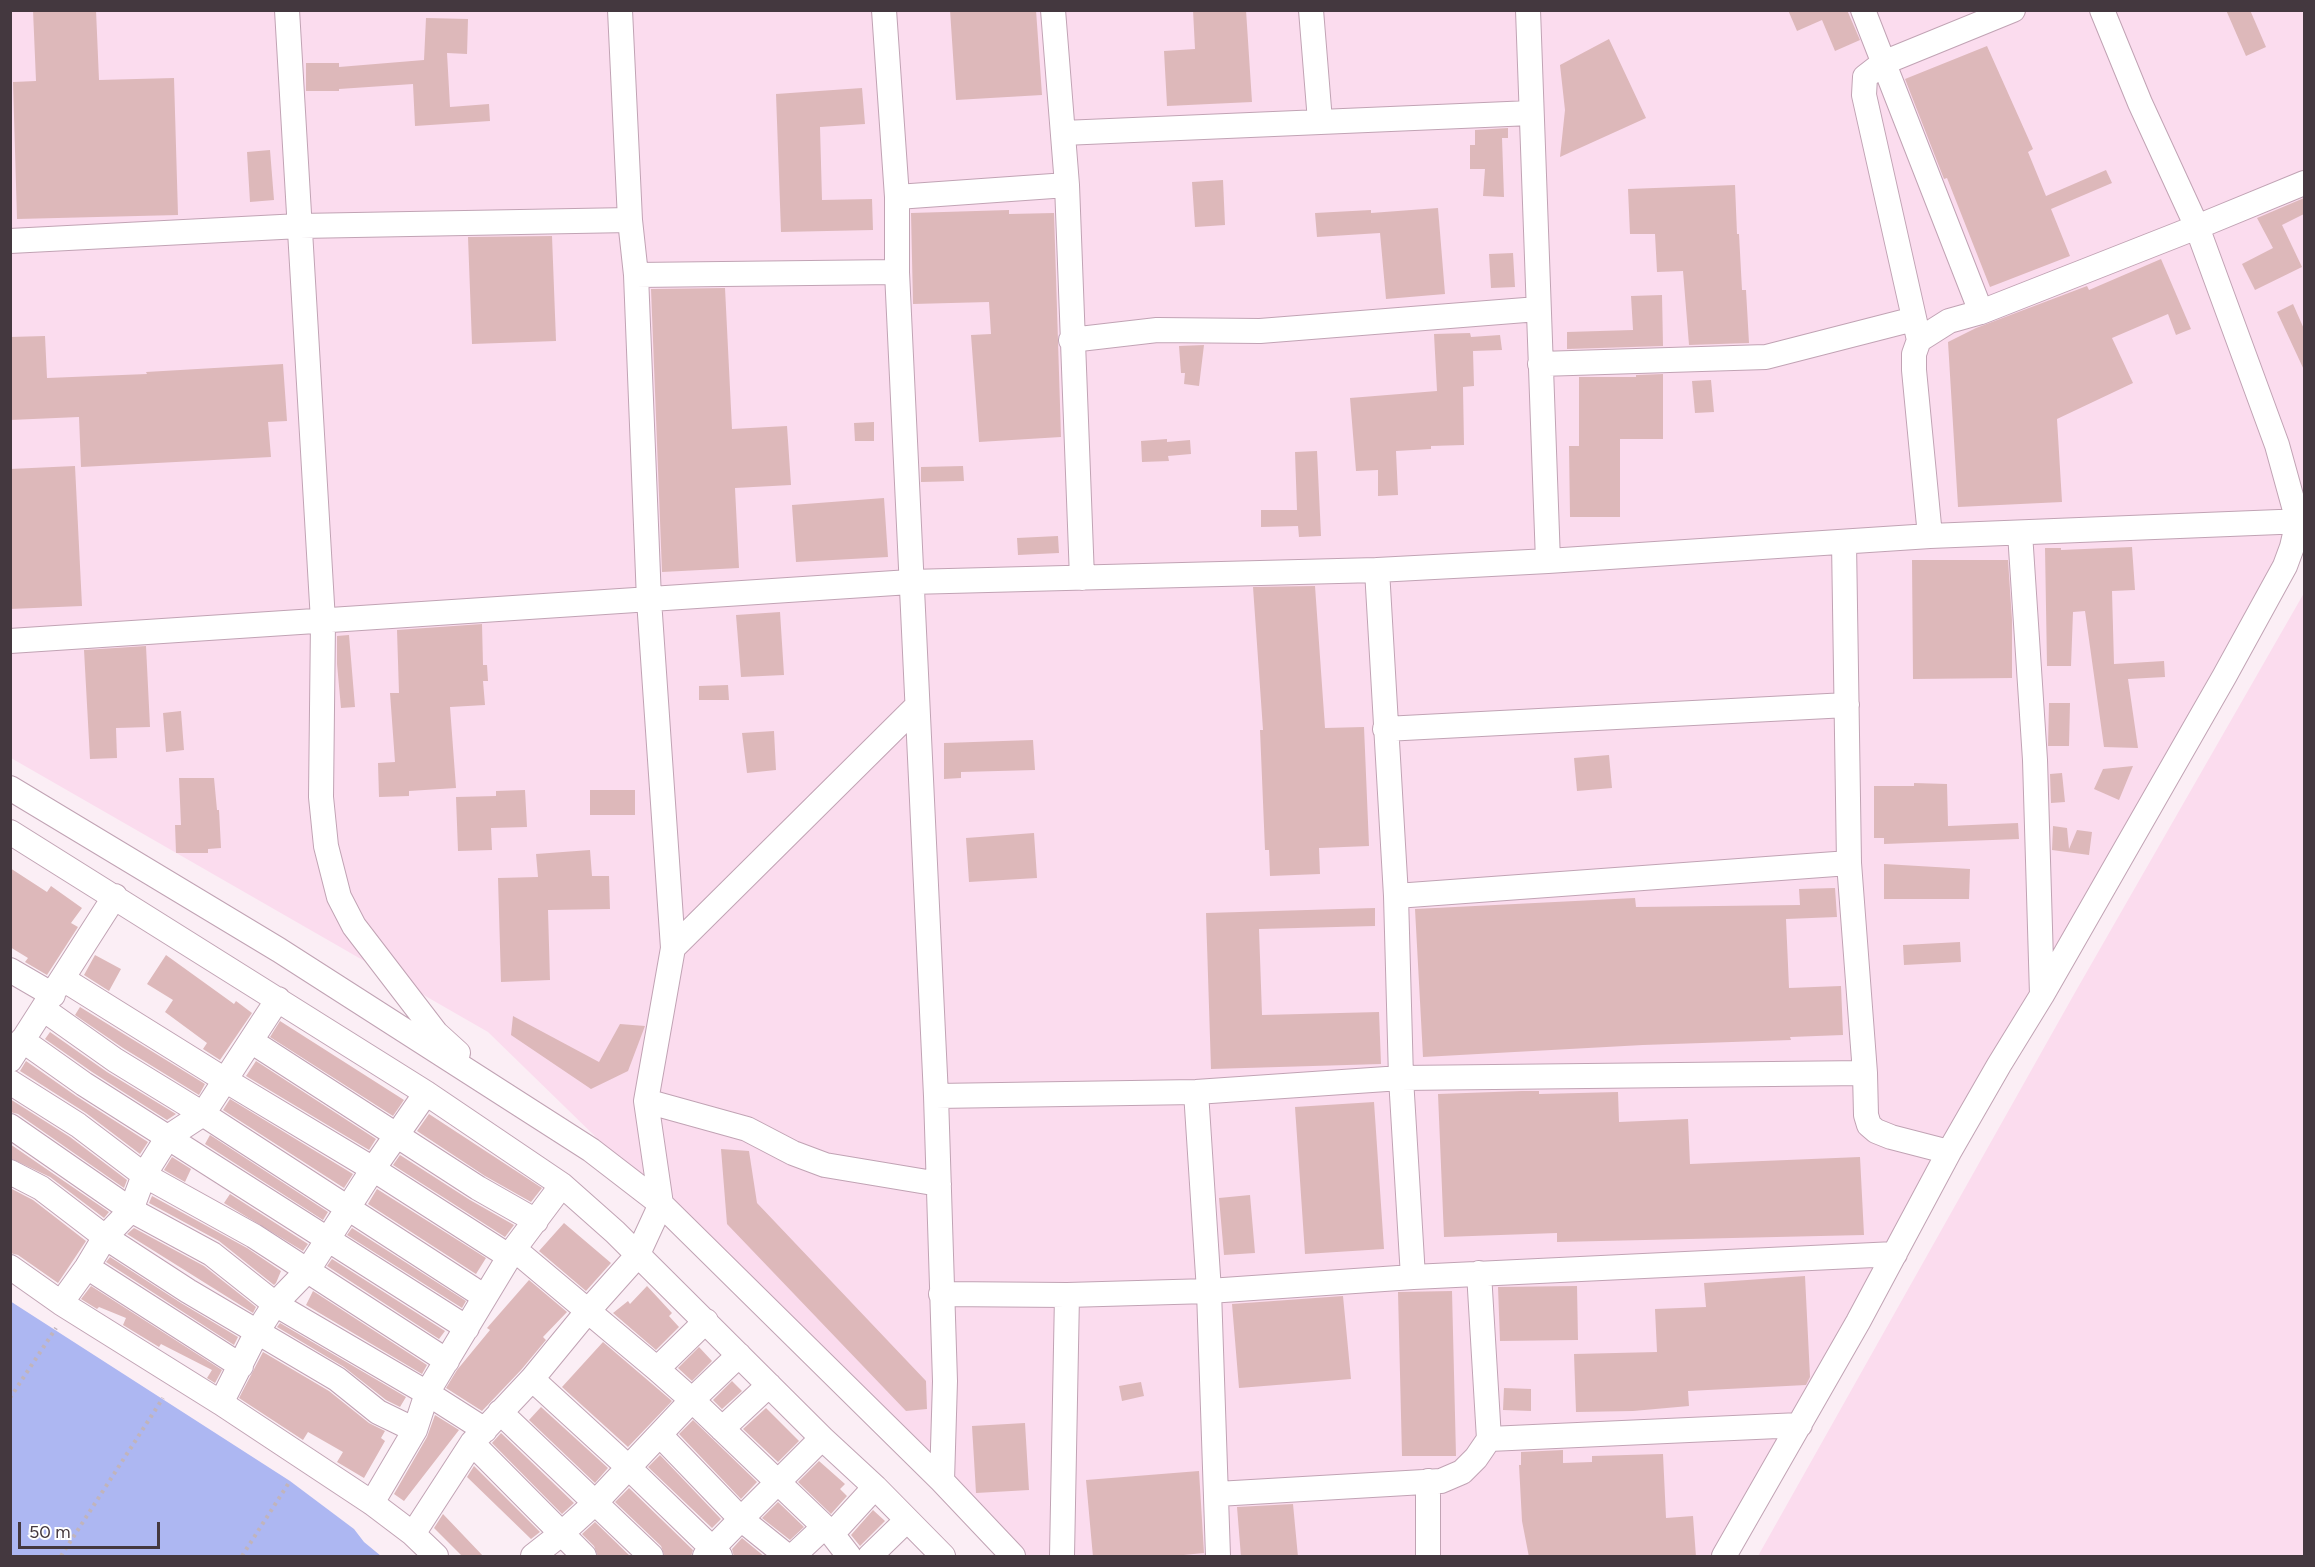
<!DOCTYPE html>
<style>
body{margin:0}
#map{position:relative;width:2315px;height:1567px;overflow:hidden;background:#fbeef5;font-family:Figtree,sans-serif}
canvas{display:block}
.frame{position:absolute;inset:0;border:12px solid #44383f;pointer-events:none}
.scale{position:absolute;left:18px;top:1522px;width:142px;height:27px;box-sizing:border-box;border:3px solid #44383f;border-top:0;padding-left:8px;font-size:18px;line-height:21px;white-space:nowrap;color:#44383f;-webkit-text-stroke:4px #fff;paint-order:stroke}
</style>
<div id="map">
<canvas width="2315" height="1567"></canvas>
<div class="frame"></div>
<div class="scale">50 m</div>
</div>
<script>
const ctx = document.querySelector('canvas').getContext('2d');
ctx.lineJoin = 'round';
function fill(path, color) {
  ctx.fillStyle = color;
  ctx.fill(path, 'evenodd');
}
function poly(rows) {
  const path = new Path2D();
  for (const r of rows) {
    path.moveTo(r[0], r[1]);
    for (let i = 2; i < r.length; i += 2) path.lineTo(r[i], r[i + 1]);
  }
  return path;
}
function stroke(path, color, width, dash) {
  ctx.strokeStyle = color;
  ctx.lineWidth = width;
  ctx.lineCap = dash ? 'butt' : 'round';
  ctx.setLineDash(dash || []);
  ctx.stroke(path);
}
fill(poly([
 [11,11,2304,11,2304,507,1890,1249,1711,1556,1026,1556,488,1032,11,758],
 [2304,593,2304,1556,1758,1556,2077,989]
]), '#fbdcee');
fill(poly([
 [10,1301,290,1481,354,1529,364,1542,381,1556,11,1556]
]), '#adb7f2');
fill(poly([
 [33,10,96,10,99,80,174,78,178,215,17,219,13,82,36,81],
 [950,10,1036,10,1042,95,956,100],
 [1193,10,1246,10,1252,102,1167,106,1164,51,1195,49],
 [1788,10,1847,10,1860,40,1835,51,1822,20,1797,31],
 [2226,10,2250,10,2266,47,2246,56],
 [426,18,468,19,467,54,447,53,450,107,489,104,490,121,415,126,413,84,339,89,339,91,306,91,306,63,339,63,339,67,424,60],
 [1609,39,1646,118,1560,157,1565,110,1560,65],
 [1987,46,2033,149,2028,152,2046,196,2106,170,2112,183,2051,209,2070,256,1990,287,1947,178,1944,179,1905,79],
 [862,88,865,124,820,127,822,200,872,199,873,230,781,232,776,94],
 [1508,128,1508,138,1502,138,1504,197,1483,196,1485,169,1470,169,1470,145,1475,145,1475,130],
 [270,150,274,200,250,202,247,152],
 [1223,180,1225,225,1195,227,1192,182],
 [1735,185,1737,234,1739,234,1742,290,1746,290,1749,343,1689,345,1683,271,1657,272,1655,234,1630,234,1628,189],
 [2304,198,2304,214,2282,225,2302,267,2255,290,2242,264,2273,248,2257,218],
 [1438,208,1445,294,1386,299,1380,233,1317,237,1315,213,1371,210,1371,213],
 [1009,210,1009,214,1054,213,1061,437,979,442,971,335,991,334,989,302,913,304,911,213],
 [552,236,556,341,472,344,468,237],
 [1513,253,1515,287,1491,288,1489,254],
 [2161,259,2191,329,2176,335,2168,314,2112,338,2133,383,2057,419,2062,502,1958,507,1948,342,1976,328,2087,286,2089,290],
 [725,288,732,429,787,426,791,485,735,488,739,568,662,572,651,289],
 [1662,295,1663,346,1567,349,1567,332,1633,330,1631,296],
 [2293,304,2304,329,2304,370,2277,312],
 [1470,333,1471,337,1500,335,1502,350,1473,351,1474,386,1463,387,1464,445,1431,446,1431,449,1396,451,1398,495,1378,496,1378,470,1356,471,1350,398,1437,391,1434,334],
 [45,336,47,378,147,374,146,372,283,364,287,421,268,422,271,457,81,467,79,417,10,420,10,337],
 [1204,345,1199,386,1184,384,1185,373,1181,373,1179,346],
 [1663,374,1663,439,1620,439,1620,517,1570,517,1569,446,1579,446,1579,377,1636,377,1636,375],
 [1711,380,1714,412,1695,413,1692,381],
 [874,422,874,441,855,441,854,423],
 [1167,439,1167,442,1190,440,1191,454,1168,456,1169,461,1142,462,1141,441],
 [1317,451,1321,536,1299,537,1298,526,1261,527,1261,510,1297,510,1295,452],
 [75,466,82,606,10,609,10,469],
 [963,466,964,481,921,482,921,467],
 [884,498,888,557,796,562,792,505],
 [1058,536,1059,553,1018,555,1017,538],
 [2132,547,2135,590,2112,591,2114,664,2164,661,2165,677,2128,679,2138,748,2104,747,2085,611,2073,612,2071,666,2047,666,2045,548,2061,548,2061,550],
 [1912,560,2008,560,2012,620,2012,678,1913,679],
 [1315,586,1325,728,1364,727,1369,846,1319,848,1320,874,1270,876,1269,850,1265,850,1260,730,1263,730,1253,587],
 [780,612,784,675,741,677,736,615],
 [482,624,483,665,487,665,488,681,483,681,485,705,450,707,456,788,409,791,409,796,379,797,378,763,395,762,390,693,399,693,397,630],
 [349,635,355,707,341,708,337,664,337,636],
 [146,646,150,727,116,728,117,758,90,759,84,650],
 [728,685,729,700,699,700,699,686],
 [2049,703,2070,703,2069,746,2048,746],
 [181,711,184,750,166,752,163,713],
 [774,731,776,770,747,773,742,733],
 [1033,740,1035,770,961,772,961,778,944,779,944,743],
 [1609,755,1612,788,1577,791,1574,758],
 [2133,766,2119,800,2094,789,2103,769],
 [2062,773,2065,802,2051,803,2050,774],
 [179,778,214,778,217,810,219,810,221,848,208,849,208,853,176,853,175,825,181,825],
 [1914,783,1947,784,1948,826,2018,823,2019,839,1884,844,1884,838,1874,838,1874,786,1914,786],
 [525,790,527,827,491,828,492,850,458,851,456,797,496,796,496,791],
 [590,790,635,790,635,815,590,815],
 [2053,826,2067,828,2069,849,2077,830,2092,832,2089,855,2052,850],
 [1034,833,1037,878,969,882,966,838],
 [590,850,592,876,609,876,610,909,548,910,550,980,501,982,498,878,538,877,536,854],
 [1884,864,1970,869,1969,899,1884,899],
 [10,868,47,892,51,886,82,908,71,923,78,927,47,975,25,962,28,958,10,947],
 [1835,888,1837,917,1786,919,1789,988,1841,986,1843,1035,1790,1037,1791,1040,1643,1045,1423,1057,1415,909,1635,898,1636,907,1800,905,1799,889],
 [1375,908,1375,926,1259,929,1262,1015,1379,1012,1381,1064,1211,1069,1206,913],
 [1960,942,1961,962,1904,965,1903,945],
 [95,955,121,969,109,991,84,975],
 [166,955,234,1004,236,1001,252,1013,220,1060,203,1049,207,1043,165,1012,173,1000,147,984],
 [80,1007,205,1084,199,1095,123,1048,75,1015],
 [513,1016,599,1062,620,1024,645,1026,628,1071,591,1089,511,1035],
 [280,1021,404,1100,393,1116,270,1037],
 [50,1032,107,1072,176,1114,167,1120,92,1072,45,1039],
 [26,1061,76,1096,148,1142,140,1154,86,1113,20,1071],
 [256,1061,376,1139,369,1150,246,1076],
 [1522,1091,1539,1091,1539,1094,1618,1092,1619,1122,1688,1119,1690,1164,1860,1157,1864,1235,1557,1242,1557,1233,1444,1237,1438,1094],
 [10,1099,70,1137,127,1180,124,1188,18,1114,10,1112],
 [230,1099,353,1174,344,1188,223,1110],
 [1374,1102,1384,1249,1305,1254,1295,1107],
 [429,1114,542,1188,531,1202,485,1176,417,1131],
 [210,1135,328,1212,323,1220,205,1144],
 [10,1144,109,1212,104,1218,50,1177,10,1158],
 [721,1149,749,1151,757,1203,926,1381,927,1409,906,1411,727,1224],
 [400,1155,470,1200,514,1225,505,1237,393,1165],
 [172,1157,191,1169,185,1182,164,1170],
 [10,1188,33,1200,86,1241,58,1283,18,1255,10,1253],
 [377,1189,486,1258,476,1274,368,1204],
 [230,1194,308,1244,303,1251,224,1203],
 [1250,1195,1255,1253,1224,1255,1219,1198],
 [152,1196,247,1248,281,1271,276,1283,274,1285,219,1241,149,1203],
 [564,1223,611,1263,586,1291,539,1251],
 [134,1228,204,1266,256,1307,253,1313,127,1234],
 [352,1228,466,1301,462,1308,347,1235],
 [110,1257,181,1303,238,1337,234,1345,106,1262],
 [332,1259,445,1331,439,1339,327,1266],
 [1805,1276,1810,1377,1806,1385,1688,1391,1689,1406,1633,1411,1576,1412,1574,1354,1657,1352,1655,1309,1706,1307,1704,1283],
 [529,1280,567,1312,543,1337,546,1340,521,1370,482,1411,446,1388,457,1370,490,1330,487,1328],
 [91,1286,222,1370,215,1383,207,1378,212,1370,161,1344,159,1347,123,1325,126,1318,99,1307,97,1309,81,1299],
 [647,1286,672,1313,669,1316,679,1327,656,1350,613,1313,628,1301,630,1304],
 [1577,1286,1578,1340,1500,1341,1498,1287],
 [313,1291,427,1365,422,1374,306,1305],
 [1452,1291,1456,1456,1402,1456,1398,1292],
 [1343,1296,1351,1379,1239,1388,1232,1304],
 [280,1323,406,1397,400,1407,386,1400,344,1367,277,1327],
 [603,1342,672,1401,628,1447,562,1387],
 [699,1347,712,1361,692,1381,678,1368],
 [263,1352,329,1391,369,1423,385,1431,381,1438,385,1441,364,1478,337,1462,343,1452,308,1432,303,1440,239,1398],
 [732,1381,742,1391,722,1409,713,1400],
 [1141,1382,1144,1396,1122,1401,1119,1386],
 [1504,1388,1531,1389,1531,1411,1503,1410],
 [541,1407,608,1468,595,1483,529,1420],
 [766,1408,799,1441,778,1462,743,1429],
 [435,1415,459,1430,404,1501,394,1494,427,1437],
 [693,1420,757,1482,741,1499,679,1434],
 [1025,1423,1029,1490,976,1493,972,1426],
 [501,1433,574,1503,562,1514,492,1443],
 [1563,1450,1563,1463,1592,1462,1592,1456,1663,1454,1666,1518,1693,1516,1696,1557,1529,1557,1522,1521,1519,1465,1521,1465,1521,1452],
 [660,1455,721,1519,712,1528,648,1467],
 [819,1461,845,1484,840,1489,847,1496,831,1514,798,1482],
 [474,1466,540,1532,531,1539,467,1477],
 [1199,1471,1204,1553,1163,1557,1093,1557,1086,1480],
 [629,1488,693,1550,691,1557,665,1557,661,1546,615,1502],
 [778,1502,804,1527,790,1540,762,1518],
 [1293,1504,1298,1557,1241,1557,1237,1507],
 [873,1510,885,1521,860,1546,851,1535],
 [443,1514,484,1557,463,1557,434,1528],
 [595,1522,631,1557,598,1557,594,1546,582,1534],
 [742,1538,765,1557,734,1557,732,1549]
]), '#ddb8ba');
const minor = poly([
 [287,10,323,621,321,797,326,846,339,897,354,926,436,1033,458,1053],
 [884,10,897,197,897,272,936,1096,945,1381,942,1481],
 [1053,10,1067,185,1082,578],
 [1311,10,1320,121],
 [1528,10,1548,561],
 [1863,10,1981,312],
 [1063,133,1531,113],
 [897,197,1067,185],
 [10,241,300,226,630,220],
 [636,275,897,272],
 [1071,340,1157,330,1260,331,1538,309],
 [1919,340,1864,95,1865,77,1883,63,2013,10],
 [1540,364,1766,357,1914,319],
 [2020,533,2035,760,2042,995],
 [1930,536,1914,370,1914,354,1919,340,1949,321,1981,312,2197,227,2304,183],
 [1844,542,1849,863,1865,1073,1866,1115,1869,1125,1876,1131,1891,1137,1949,1152],
 [1377,570,1396,896,1401,1078,1413,1277],
 [10,641,910,582,1377,570,1548,561,1930,536,2304,521],
 [1385,729,1847,705],
 [10,788,279,950,591,1150,661,1204,942,1481,1013,1556],
 [10,832,426,1093,562,1185,615,1232,822,1438,875,1487,943,1556],
 [1396,896,1849,863],
 [673,948,916,707],
 [10,970,53,995],
 [63,979,225,1080,373,1169,510,1257],
 [43,1009,115,1060,203,1114,485,1297],
 [22,1040,84,1084,467,1328],
 [251,1041,478,1188,536,1221],
 [10,1060,115,896],
 [10,1082,78,1125,144,1175,254,1236,447,1361],
 [1196,1092,1209,1291,1218,1556],
 [936,1096,1196,1092,1401,1078,1865,1073],
 [646,1101,747,1129,793,1153,825,1165,939,1184],
 [10,1126,131,1210,212,1254,275,1304,427,1393,485,1430],
 [10,1172,41,1188,105,1237,188,1291,337,1379,378,1412,415,1430],
 [514,1249,657,1369,692,1400,832,1534,849,1556],
 [10,1267,61,1303,221,1403,372,1503,413,1534,436,1556],
 [87,1267,241,1366],
 [941,1294,1067,1295,1209,1291,1413,1277,1895,1254],
 [61,1303,87,1267,105,1237,131,1210,144,1175,168,1137,203,1114,278,999],
 [657,1369,706,1321],
 [532,1379,628,1467,720,1556],
 [221,1403,257,1332,275,1304,308,1270,373,1169,426,1093],
 [500,1412,651,1556],
 [722,1429,769,1385],
 [660,1435,741,1519,705,1556],
 [1489,1439,1800,1425],
 [472,1443,584,1556],
 [1428,1481,1428,1556],
 [1217,1494,1441,1481,1462,1472,1476,1458,1489,1439,1479,1273],
 [372,1503,415,1430,427,1393,514,1249,562,1185],
 [413,1534,472,1443,532,1379,587,1312,637,1256,661,1204,646,1101,673,948,649,600,636,275,630,220,620,10],
 [832,1534,875,1487],
 [533,1556,561,1534,595,1503,692,1400,739,1355],
 [787,1556,741,1519,822,1438],
 [793,1556,824,1527],
 [870,1556,907,1520],
 [1062,1556,1067,1295],
 [1724,1556,1858,1322,1949,1152,1999,1065,2042,995,2224,677,2285,566,2292,547,2298,521,2277,445,2197,227,2140,103,2102,10]
]);
stroke(minor, '#c1a3b4', 26);
stroke(poly([
 [10,1398,56,1328],
 [61,1556,163,1398],
 [242,1556,290,1481]
]), '#c1b4bb', 4, [3, 4.5]);
stroke(minor, '#fff', 24);
</script>
